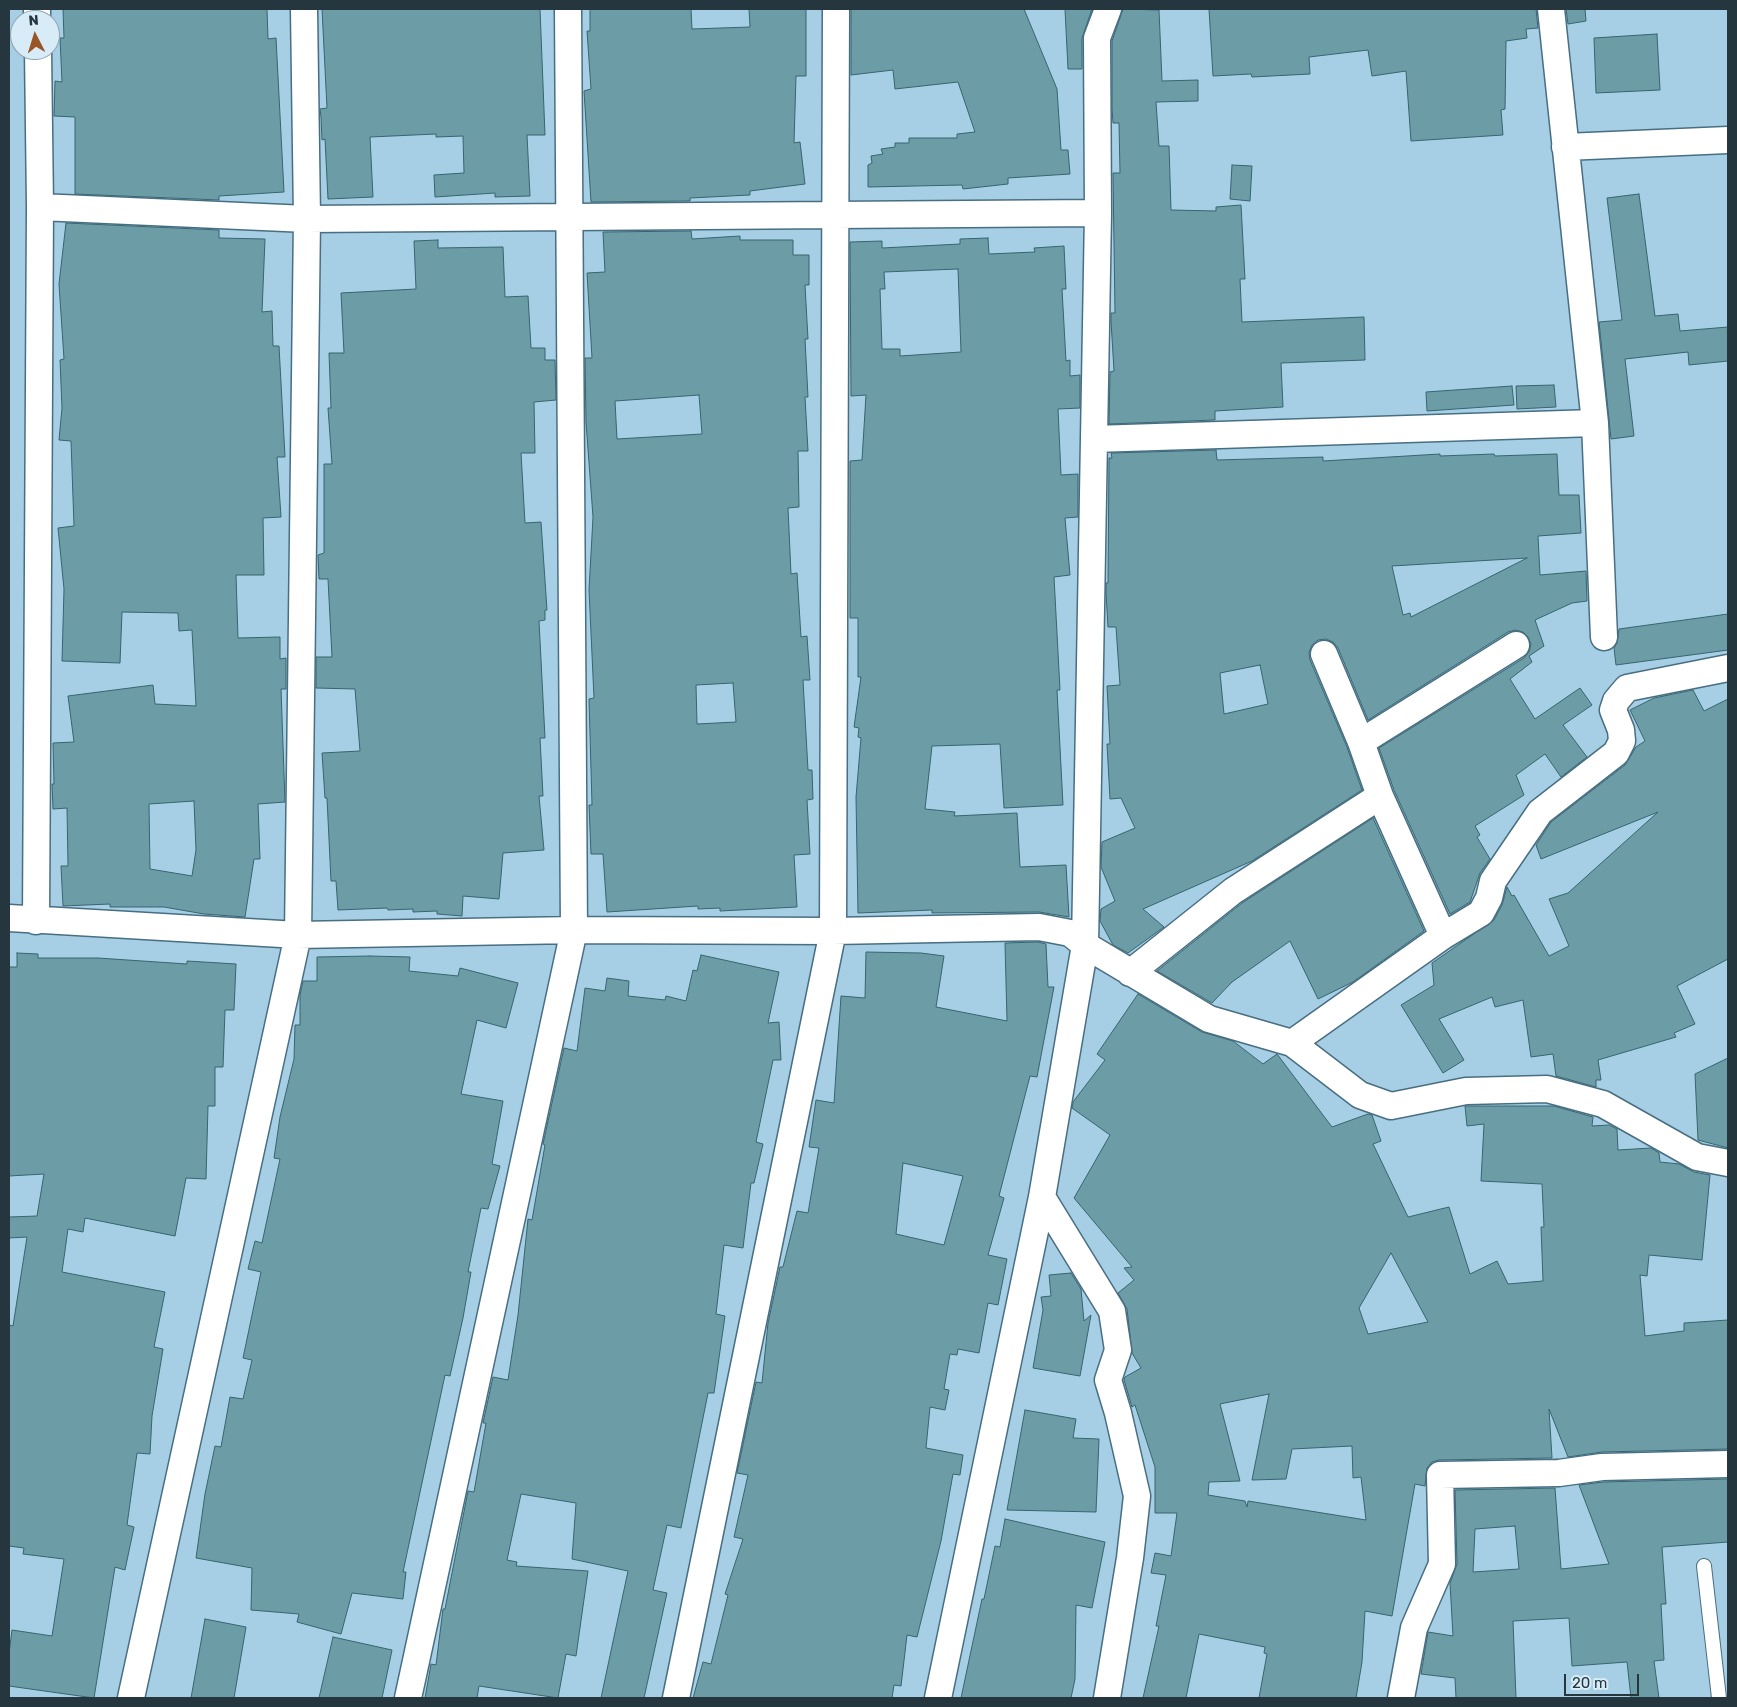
<!DOCTYPE html>
<style>
body{margin:0}
#map{position:relative;width:1737px;height:1707px;overflow:hidden;background:#a6cfe5;font-family:Rubik,sans-serif}
canvas{display:block}
.frame{position:absolute;inset:0;border:10px solid #25363e;pointer-events:none}
.north{position:absolute;left:10px;top:10px;width:50px;height:50px;box-sizing:border-box;background:#d8ecf8;border:1px solid #90a3ae;border-radius:50%;rotate:355deg;font-size:14px;font-weight:700;line-height:20px;text-align:center;color:#25363e}
.north::after{content:'';display:block;margin:auto;width:18px;height:22px;background:#995527;clip-path:polygon(50% 0,100% 100%,50% 72%,0 100%)}
.scale{position:absolute;left:1564px;top:1674px;width:75px;height:22px;box-sizing:border-box;border:2px solid #25363e;border-top:0;padding-left:6px;font-size:15px;line-height:18px;white-space:nowrap;color:#25363e;-webkit-text-stroke:4px #d8ecf8;paint-order:stroke}
</style>
<div id="map">
<canvas width="1737" height="1707"></canvas>
<div class="frame"></div>
<div class="north">N</div>
<div class="scale">20 m</div>
</div>
<script>
const ctx = document.querySelector('canvas').getContext('2d');
ctx.lineJoin = 'round';
function fill(path, color) {
  ctx.fillStyle = color;
  ctx.fill(path, 'evenodd');
}
function poly(rows) {
  const path = new Path2D();
  for (const r of rows) {
    path.moveTo(r[0], r[1]);
    for (let i = 2; i < r.length; i += 2) path.lineTo(r[i], r[i + 1]);
  }
  return path;
}
function stroke(path, color, width, dash) {
  ctx.strokeStyle = color;
  ctx.lineWidth = width;
  ctx.lineCap = dash ? 'butt' : 'round';
  ctx.setLineDash(dash || []);
  ctx.stroke(path);
}
const building = poly([
 [63,9,267,9,268,39,276,38,284,192,219,196,219,200,75,194,75,117,54,116,55,81,62,82,60,38,64,38,63,9],
 [322,9,540,9,545,135,527,135,530,196,495,197,495,193,435,197,434,175,464,173,463,136,436,137,436,134,370,137,373,197,328,199,325,139,322,140,321,117,320,109,327,108,322,9],
 [590,9,691,9,692,29,750,27,749,9,806,9,806,76,796,76,794,143,800,142,805,184,750,191,750,195,690,198,690,201,591,202,584,91,591,89,587,31,590,31,590,9],
 [851,9,1024,9,1057,89,1061,150,1068,150,1070,174,1008,178,1008,184,963,189,962,185,868,187,868,165,872,163,871,156,883,154,881,149,895,147,895,143,909,143,909,138,957,138,957,134,975,132,958,82,895,89,893,70,851,75,851,9],
 [1065,9,1092,9,1082,38,1082,69,1068,69,1065,9],
 [1123,9,1159,10,1162,81,1198,80,1198,101,1156,102,1159,146,1169,146,1171,210,1216,211,1216,207,1241,205,1245,279,1240,279,1242,322,1364,317,1365,360,1281,363,1283,407,1215,411,1215,420,1109,424,1110,372,1114,371,1111,321,1111,313,1115,313,1113,173,1120,173,1119,123,1113,123,1112,108,1112,41,1123,9],
 [1209,9,1536,9,1538,28,1526,29,1527,38,1506,41,1505,109,1501,110,1503,135,1411,141,1406,71,1372,76,1368,50,1309,57,1310,74,1252,77,1251,74,1213,76,1209,9],
 [1566,9,1585,9,1586,21,1568,24,1566,9],
 [1657,34,1660,90,1596,93,1594,38,1657,34],
 [1232,165,1252,166,1250,201,1230,199,1232,165],
 [1639,194,1655,316,1678,314,1680,331,1728,327,1728,361,1689,365,1688,352,1625,359,1634,436,1611,439,1599,322,1622,320,1607,198,1639,194],
 [66,223,219,230,219,238,265,239,262,312,272,311,273,346,279,346,285,457,277,457,281,517,263,518,264,575,236,575,238,638,280,637,280,659,286,658,286,689,281,689,285,802,258,804,260,859,254,859,245,917,204,914,164,907,110,907,110,904,63,906,61,866,68,866,67,808,53,809,52,784,54,784,53,743,74,742,68,696,153,685,155,704,196,706,192,630,179,631,178,613,122,612,120,663,62,661,64,589,58,528,74,526,71,441,59,440,62,408,60,360,64,359,59,284,66,223],
 [194,801,196,850,192,876,150,869,149,804,194,801],
 [691,231,692,239,740,236,740,240,793,240,793,255,809,255,809,285,805,285,808,339,805,339,808,397,805,397,808,451,798,451,799,507,788,508,791,574,797,573,801,637,807,636,810,680,803,680,808,770,812,770,813,799,807,800,810,854,794,855,797,907,720,911,720,908,698,909,698,906,607,912,603,854,591,854,589,805,592,805,589,699,594,698,589,590,593,517,586,422,585,358,592,358,587,273,605,272,603,232,691,231],
 [699,395,702,434,617,439,615,401,699,395],
 [733,683,736,722,697,724,696,685,733,683],
 [988,238,989,254,1035,252,1034,248,1064,246,1066,289,1062,289,1066,361,1070,360,1070,376,1080,375,1080,408,1058,409,1061,475,1078,474,1078,517,1065,518,1070,575,1054,577,1060,690,1057,690,1063,805,1004,808,1000,744,932,746,925,809,955,812,954,816,1017,813,1020,867,1066,865,1069,917,1039,912,932,913,932,910,858,913,856,797,861,738,858,737,859,728,854,727,861,677,858,677,858,618,850,618,850,461,862,460,866,395,851,396,850,242,882,241,882,248,960,244,960,239,988,238],
 [958,269,961,352,900,356,900,349,882,349,880,289,885,289,884,272,958,269],
 [438,240,438,248,503,247,505,297,528,296,531,348,545,348,545,360,555,360,556,400,534,402,535,453,521,453,525,523,541,522,547,610,545,610,545,620,539,621,545,738,540,738,543,796,539,796,544,850,503,853,499,899,463,896,462,916,437,914,437,911,413,912,413,909,388,910,387,908,338,910,336,881,331,881,327,798,325,798,322,753,360,751,355,689,316,688,316,657,332,657,328,579,319,579,318,555,324,553,324,464,332,464,328,408,331,408,329,353,344,353,341,293,416,289,414,241,438,240],
 [1554,385,1556,407,1517,409,1516,386,1554,385],
 [1512,386,1514,405,1427,411,1426,392,1512,386],
 [1216,450,1217,460,1323,457,1323,461,1440,454,1440,456,1494,454,1495,456,1557,454,1559,495,1579,495,1581,533,1538,536,1540,575,1586,571,1587,601,1572,603,1535,620,1544,646,1529,656,1532,662,1510,679,1535,719,1580,688,1592,705,1563,725,1587,757,1561,777,1545,754,1516,775,1524,795,1475,826,1480,835,1477,837,1490,859,1480,873,1470,902,1450,914,1394,790,1379,748,1524,658,1529,652,1531,644,1528,637,1523,632,1515,630,1508,632,1368,720,1338,648,1333,642,1326,639,1318,640,1312,645,1309,652,1310,660,1347,747,1362,790,1252,861,1143,909,1164,927,1128,953,1113,945,1100,921,1101,909,1115,901,1101,867,1102,842,1135,828,1121,798,1110,799,1107,744,1110,744,1107,686,1120,685,1116,627,1108,627,1106,593,1106,583,1108,583,1109,458,1112,458,1111,453,1216,450],
 [1527,558,1411,617,1410,613,1403,615,1392,566,1527,558],
 [1260,665,1268,704,1224,714,1220,673,1260,665],
 [1728,614,1728,650,1616,665,1614,648,1617,643,1619,629,1728,614],
 [1693,690,1704,711,1728,699,1728,959,1677,986,1695,1024,1674,1033,1676,1037,1598,1060,1601,1080,1596,1080,1596,1087,1556,1076,1553,1054,1531,1057,1523,1000,1495,1007,1492,997,1439,1019,1464,1060,1443,1073,1401,1005,1434,985,1432,963,1494,920,1502,905,1507,887,1512,896,1514,895,1549,956,1569,946,1549,899,1568,893,1658,812,1541,859,1536,845,1551,822,1625,765,1636,747,1645,741,1630,710,1654,698,1693,690],
 [1373,818,1424,931,1353,982,1318,999,1290,941,1232,982,1212,1003,1157,971,1242,903,1373,818],
 [1038,942,1046,944,1048,987,1054,987,1037,1077,1030,1076,999,1196,1004,1198,988,1255,1007,1259,998,1305,988,1303,979,1353,958,1349,957,1355,950,1354,944,1389,949,1390,945,1410,930,1407,926,1448,963,1455,960,1475,953,1474,941,1541,917,1637,907,1635,901,1686,894,1685,892,1698,693,1698,703,1662,711,1664,728,1595,725,1594,743,1539,734,1537,748,1475,737,1473,756,1382,762,1383,768,1323,780,1267,783,1267,797,1211,808,1213,819,1148,809,1147,816,1100,834,1103,841,996,865,998,866,952,921,953,944,956,936,1007,1007,1021,1005,943,1038,942],
 [903,1163,963,1176,944,1245,896,1234,903,1163],
 [17,953,38,954,38,958,98,958,187,964,187,961,236,964,234,1010,225,1010,223,1067,215,1067,215,1106,208,1106,206,1179,186,1178,175,1236,85,1218,83,1232,68,1229,62,1272,165,1292,154,1347,163,1349,152,1416,150,1454,137,1453,127,1525,134,1527,125,1570,115,1567,94,1698,9,1686,9,1653,12,1630,52,1636,64,1559,23,1554,24,1548,9,1546,9,1325,13,1326,27,1237,9,1238,9,1217,37,1216,44,1174,9,1176,9,967,17,967,17,953],
 [701,955,779,972,768,1023,779,1022,781,1060,773,1060,756,1142,763,1144,754,1183,751,1183,743,1248,724,1245,716,1314,725,1316,714,1393,708,1393,681,1528,667,1525,653,1590,667,1593,644,1698,601,1698,628,1571,572,1559,576,1503,521,1494,507,1560,517,1562,516,1566,588,1571,576,1656,566,1654,558,1698,479,1686,477,1698,425,1698,431,1664,436,1665,443,1609,445,1609,468,1491,474,1492,486,1423,483,1423,493,1377,508,1380,518,1315,528,1219,532,1220,545,1145,543,1144,564,1048,577,1051,585,988,605,991,607,978,629,981,628,996,665,1000,666,996,686,1001,693,970,697,971,701,955],
 [370,956,410,957,409,971,458,976,460,968,518,983,506,1028,477,1020,461,1094,503,1101,492,1164,500,1166,488,1209,481,1208,468,1272,471,1272,463,1318,450,1376,445,1375,403,1572,406,1572,403,1599,352,1593,341,1634,297,1622,299,1614,251,1610,252,1568,196,1558,205,1494,215,1446,221,1447,230,1397,243,1399,252,1360,243,1358,261,1272,248,1269,255,1241,262,1243,280,1159,274,1158,280,1117,294,1059,295,1025,300,1025,300,995,303,981,317,981,317,957,370,956],
 [1138,994,1202,1032,1233,1041,1263,1064,1277,1054,1332,1127,1368,1114,1372,1115,1381,1141,1373,1144,1408,1217,1449,1207,1470,1274,1497,1261,1508,1284,1543,1281,1541,1227,1544,1227,1542,1184,1481,1181,1484,1124,1467,1126,1465,1106,1554,1106,1593,1117,1592,1126,1609,1125,1617,1129,1618,1150,1651,1148,1659,1153,1660,1162,1679,1164,1694,1172,1710,1175,1702,1260,1649,1255,1647,1276,1640,1275,1645,1336,1684,1331,1684,1323,1728,1320,1728,1449,1602,1452,1568,1457,1549,1409,1552,1458,1439,1460,1432,1462,1427,1468,1425,1486,1415,1484,1392,1616,1365,1611,1362,1662,1356,1698,1259,1698,1267,1654,1264,1653,1265,1647,1199,1634,1186,1698,1143,1698,1159,1626,1156,1626,1166,1575,1151,1573,1155,1553,1171,1556,1177,1513,1155,1513,1155,1467,1135,1405,1132,1407,1124,1380,1125,1377,1141,1368,1132,1353,1127,1309,1118,1293,1134,1280,1124,1268,1132,1267,1074,1198,1110,1135,1072,1108,1073,1102,1105,1060,1097,1054,1138,994],
 [1391,1253,1428,1322,1368,1334,1359,1308,1391,1253],
 [1269,1394,1252,1480,1286,1479,1292,1449,1352,1446,1353,1478,1361,1477,1366,1520,1248,1501,1247,1507,1245,1501,1208,1495,1209,1482,1240,1481,1220,1404,1269,1394],
 [1728,1058,1728,1148,1698,1140,1695,1074,1728,1058],
 [1071,1273,1081,1289,1084,1321,1091,1315,1080,1376,1033,1368,1043,1310,1041,1297,1051,1296,1049,1275,1071,1273],
 [1025,1410,1076,1419,1073,1438,1099,1439,1096,1512,1007,1510,1025,1410],
 [1728,1479,1728,1542,1662,1547,1666,1604,1661,1604,1664,1660,1654,1661,1659,1698,1631,1698,1627,1662,1572,1666,1569,1618,1513,1621,1516,1698,1456,1698,1455,1678,1421,1674,1428,1632,1453,1636,1450,1583,1457,1564,1455,1490,1555,1488,1561,1569,1609,1564,1579,1485,1603,1482,1728,1479],
 [1515,1526,1519,1569,1473,1572,1475,1529,1515,1526],
 [1005,1519,1105,1542,1092,1608,1076,1605,1075,1679,1071,1698,961,1698,982,1599,984,1599,995,1546,1000,1547,1005,1519],
 [205,1619,246,1627,234,1698,191,1698,205,1619],
 [333,1637,392,1650,382,1698,319,1698,333,1637]
]);
fill(building, '#6c9ca6');
stroke(building, '#36656e', 1);
const lane = poly([
 [1704,1566,1719,1698]
]);
const street = poly([
 [37,9,37,20],
 [1551,9,1595,423,1604,637],
 [1565,147,1728,140],
 [40,207,307,219,1098,213],
 [1094,439,1595,423],
 [1324,654,1361,742,1380,796,1443,936],
 [1361,742,1516,645],
 [9,918,298,935,574,930,833,931,1039,927,1070,933,1085,945,1209,1019,1292,1043,1360,1095,1391,1106,1466,1091,1547,1089,1603,1104,1697,1157,1728,1163],
 [36,921,40,207,38,50],
 [1130,973,1233,891,1380,796],
 [1292,1043,1443,936,1481,913,1489,898,1493,881,1540,812,1616,753,1622,741,1621,730,1613,710,1616,701,1627,688,1728,668],
 [1042,1197,1112,1311,1118,1350,1108,1380,1118,1413,1137,1496,1130,1558,1107,1698],
 [131,1698,298,935,307,219,304,9],
 [408,1698,574,930,568,9],
 [676,1698,833,931,836,9],
 [938,1698,1042,1197,1085,945,1098,213,1097,38,1108,9],
 [1401,1698,1414,1628,1442,1564,1440,1475,1559,1473,1602,1467,1728,1464]
]);
stroke(lane, '#486e82', 16);
stroke(street, '#486e82', 29);
stroke(lane, '#fff', 14);
stroke(street, '#fff', 26);
</script>
